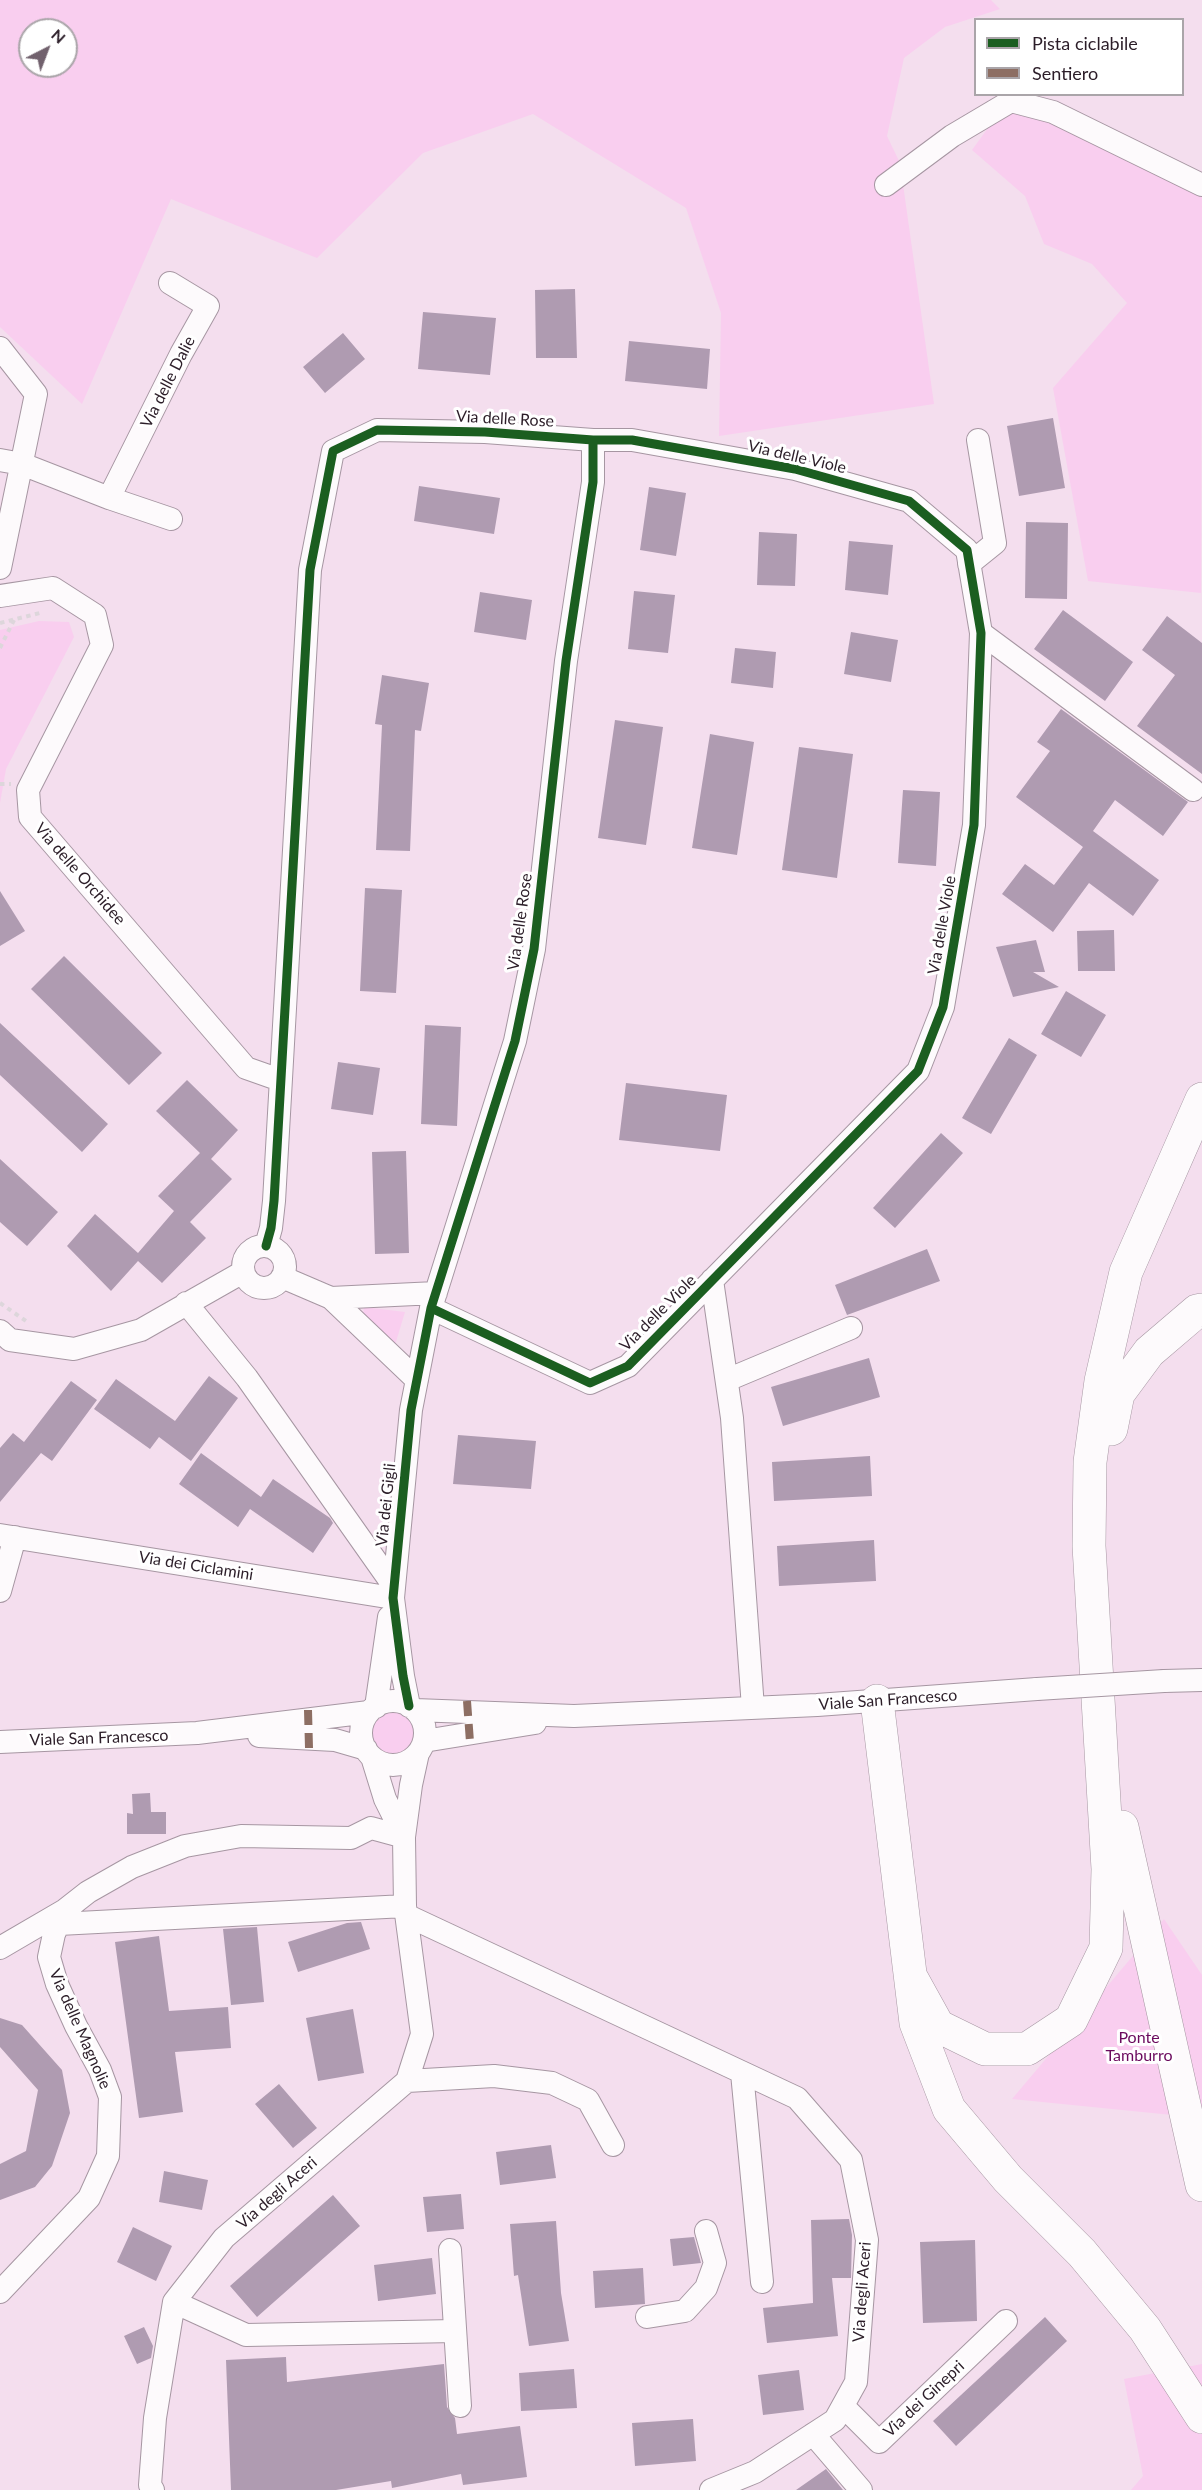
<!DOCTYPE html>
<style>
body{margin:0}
#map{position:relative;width:1202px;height:2490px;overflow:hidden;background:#f4deee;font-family:Lato,sans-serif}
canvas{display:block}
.legend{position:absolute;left:974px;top:18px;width:210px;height:78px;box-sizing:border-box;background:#fff;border:2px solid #aaa5a9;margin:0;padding:8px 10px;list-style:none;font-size:18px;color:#2b1d28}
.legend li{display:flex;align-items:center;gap:12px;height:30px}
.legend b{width:30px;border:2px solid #aaa5a9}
.north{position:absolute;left:18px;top:18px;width:60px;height:60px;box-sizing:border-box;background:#fff;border:2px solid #aaa5a9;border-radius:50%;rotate:42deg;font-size:16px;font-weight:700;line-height:24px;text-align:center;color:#2b1d28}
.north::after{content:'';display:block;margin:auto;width:21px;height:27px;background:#71616d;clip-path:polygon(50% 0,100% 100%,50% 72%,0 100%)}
</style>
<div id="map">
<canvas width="1202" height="2490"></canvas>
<ul class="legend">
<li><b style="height:8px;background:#1b5e20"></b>Pista ciclabile</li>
<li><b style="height:8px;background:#8d6e63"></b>Sentiero</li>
</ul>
<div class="north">N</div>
</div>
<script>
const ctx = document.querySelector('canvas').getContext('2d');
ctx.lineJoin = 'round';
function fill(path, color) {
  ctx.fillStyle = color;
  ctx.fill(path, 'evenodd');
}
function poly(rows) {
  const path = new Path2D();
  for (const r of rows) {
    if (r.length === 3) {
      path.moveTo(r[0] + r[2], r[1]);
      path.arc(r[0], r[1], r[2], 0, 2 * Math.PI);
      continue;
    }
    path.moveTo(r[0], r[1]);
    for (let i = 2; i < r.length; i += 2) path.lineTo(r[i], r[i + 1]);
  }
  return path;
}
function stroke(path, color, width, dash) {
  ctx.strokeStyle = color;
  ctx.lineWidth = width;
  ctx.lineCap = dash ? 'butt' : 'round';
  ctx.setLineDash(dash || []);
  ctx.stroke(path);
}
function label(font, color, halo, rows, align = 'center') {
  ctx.font = font + ' Lato,sans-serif';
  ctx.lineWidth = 6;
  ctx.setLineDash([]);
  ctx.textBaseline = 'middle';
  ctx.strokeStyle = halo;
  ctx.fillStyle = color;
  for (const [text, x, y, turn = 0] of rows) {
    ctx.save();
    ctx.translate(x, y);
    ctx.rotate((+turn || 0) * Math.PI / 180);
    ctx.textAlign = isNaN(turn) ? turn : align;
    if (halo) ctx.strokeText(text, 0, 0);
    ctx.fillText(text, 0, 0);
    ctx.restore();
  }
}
fill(poly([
 [0,0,991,0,1000,9,945,27,904,58,887,136,900,163,934,404,719,436,721,313,686,208,533,114,423,153,317,258,171,199,82,404,0,327],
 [30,30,66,30,66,66,30,66],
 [1047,100,1202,182,1201,593,1088,581,1053,388,1127,303,1092,264,1044,244,1025,196,972,150,1001,110],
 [39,621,69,622,74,637,6,769,0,803,0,630],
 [364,1307,405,1312,395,1345,362,1320],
 [392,1732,24],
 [1164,1919,1202,1975,1202,2118,1012,2099],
 [1202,2364,1202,2490,1131,2490,1143,2476,1124,2379]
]), '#f9ceef');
fill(poly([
 [575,289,577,358,536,358,535,290],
 [423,312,496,318,490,375,418,369],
 [343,333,365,359,325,393,303,367],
 [629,341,710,349,707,389,625,381],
 [1053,418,1065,488,1019,496,1007,426],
 [419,486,500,498,494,534,414,521],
 [649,487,686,493,676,556,640,550],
 [1026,522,1068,523,1067,599,1025,598],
 [759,532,797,534,795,586,757,585],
 [849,541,893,545,888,595,845,590],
 [634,591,675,595,668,653,628,649],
 [480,592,532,600,526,640,474,632],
 [1063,610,1133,662,1105,701,1034,649],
 [1167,616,1202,643,1202,774,1137,726,1175,675,1142,650],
 [851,632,898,640,891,682,844,674],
 [735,648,776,652,773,688,731,683],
 [382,675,429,683,421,731,415,730,410,851,376,850,382,725,375,724],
 [1061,709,1188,802,1163,836,1115,800,1093,831,1159,880,1133,916,1089,883,1053,932,1002,894,1025,864,1054,885,1083,847,1016,797,1050,751,1037,742],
 [615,720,663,727,646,845,598,838],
 [710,734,754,742,737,855,692,848],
 [799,747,853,754,837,878,782,870],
 [903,790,940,792,936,866,898,863],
 [365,888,402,890,396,993,360,991],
 [0,891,25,931,0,946],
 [1114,930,1115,971,1078,971,1077,931],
 [1036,940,1045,972,1033,972,1059,987,1013,997,996,947],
 [64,956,162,1053,129,1085,31,989],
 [1066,991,1106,1015,1081,1057,1041,1034],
 [0,1023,108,1124,82,1152,0,1075],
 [425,1025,461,1027,457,1126,421,1124],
 [1009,1038,1037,1055,991,1134,962,1118],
 [338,1062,380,1068,373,1115,331,1109],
 [187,1080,238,1130,211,1159,232,1179,190,1222,206,1238,162,1283,138,1261,111,1291,67,1246,95,1214,138,1253,174,1211,158,1196,200,1153,156,1111],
 [626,1083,727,1095,720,1151,619,1140],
 [941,1133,963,1153,895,1228,873,1208],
 [406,1151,409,1253,375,1254,372,1152],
 [0,1159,58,1212,27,1246,0,1222],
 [927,1249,940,1281,847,1315,835,1285],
 [869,1358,880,1397,783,1426,771,1387],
 [209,1376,238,1398,191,1461,159,1437,150,1449,94,1409,116,1379,175,1421],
 [71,1381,97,1400,52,1461,41,1453,0,1502,0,1448,13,1433,24,1442],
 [458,1435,536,1441,531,1489,453,1484],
 [201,1453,261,1497,273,1479,330,1518,333,1523,313,1553,250,1509,238,1527,179,1484],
 [870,1456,872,1496,774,1501,772,1462],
 [874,1540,876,1581,779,1586,777,1546],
 [150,1793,151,1812,166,1812,166,1834,127,1834,127,1813,133,1814,132,1794],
 [361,1922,370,1949,298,1972,288,1942,347,1923],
 [257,1927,264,2002,231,2005,223,1929],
 [159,1936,169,2011,228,2007,231,2048,175,2052,183,2112,139,2118,115,1942],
 [353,2009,364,2073,318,2081,306,2018],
 [0,2018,22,2025,62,2070,70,2113,52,2166,35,2187,0,2200,0,2164,26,2151,38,2090,0,2047],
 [279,2084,317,2128,293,2148,255,2104],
 [551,2145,556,2178,500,2185,496,2152],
 [164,2171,208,2180,202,2210,159,2202],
 [461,2194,464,2229,427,2232,423,2197],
 [333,2195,360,2226,257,2317,230,2286],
 [849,2219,852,2235,851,2278,832,2278,838,2336,767,2343,763,2308,813,2303,811,2220],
 [556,2221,561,2293,569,2341,529,2346,518,2275,514,2276,510,2224],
 [133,2227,172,2246,156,2281,117,2262],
 [694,2237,701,2263,673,2266,670,2239],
 [975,2240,977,2321,923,2323,920,2242],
 [432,2258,436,2294,378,2301,374,2265],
 [643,2268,645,2304,595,2308,593,2271],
 [1045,2317,1067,2341,956,2446,933,2421],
 [144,2327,153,2346,151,2358,137,2364,124,2336],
 [286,2357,287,2382,444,2364,447,2407,455,2418,457,2434,520,2426,527,2477,463,2485,461,2474,392,2488,391,2481,336,2490,231,2490,226,2360],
 [574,2369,577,2408,521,2411,519,2373],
 [799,2370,804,2410,763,2415,758,2375],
 [693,2419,696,2461,635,2466,632,2423],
 [826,2469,843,2490,796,2490]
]), '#af9bb1');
const minor = poly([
 [886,185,952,136,1011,101,1053,112,1202,185],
 [0,348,36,394,0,568],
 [0,460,22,464,109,498,181,354,208,306,170,283],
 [109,498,171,519],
 [969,564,995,543,978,440],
 [0,596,53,588,95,615,102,645,28,790,30,817,246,1068,280,1080],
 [981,633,1193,790],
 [266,1246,271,1228,274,1201,310,570,333,451,377,430,485,432,593,440,593,482,566,661,534,949,515,1041,431,1308,411,1410,393,1598,403,1676,409,1706],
 [264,1267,21],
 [282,1277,331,1298,417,1380],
 [712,1280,732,1418,753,1708],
 [331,1298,436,1293],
 [186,1303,247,1378,393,1585],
 [431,1308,590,1383,628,1366,918,1071,943,1007,974,825,981,633,967,550,909,501,795,469,632,440,593,440],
 [0,1331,10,1340,74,1349,141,1330,243,1272],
 [727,1380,851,1328],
 [0,1535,393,1598],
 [0,1591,15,1537],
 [1164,1681,1202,1680],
 [393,1733,32],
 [376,1707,389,1617],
 [415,1710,574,1716,817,1705,1037,1689],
 [259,1736,335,1740,366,1749],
 [424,1741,535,1723],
 [0,1742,197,1733,369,1712],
 [372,1757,385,1799,404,1837],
 [406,1915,797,2098,851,2160,867,2240,856,2382,835,2420,755,2472,711,2490],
 [59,1924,405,1906],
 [0,1948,65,1910],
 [742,2073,762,2282],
 [407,2081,494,2076,552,2083,588,2100,613,2145],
 [450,2250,460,2406],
 [0,2292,89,2198,108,2156,110,2097,100,2070,76,2026,57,1984,49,1957,54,1934,65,1910,88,1892,132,1867,185,1846,241,1836,351,1838,371,1828,404,1837],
 [174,2302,246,2335,455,2331],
 [647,2317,685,2311,706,2288,715,2263,706,2231],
 [843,2406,879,2442,1006,2321],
 [813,2434,861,2490],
 [153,2490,150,2485,155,2418,174,2302,224,2238,407,2081,422,2034,405,1906,404,1837,411,1785,418,1753]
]);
const highway = poly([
 [1111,1429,1118,1394,1149,1352,1197,1311,1202,1310],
 [877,1701,916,2023,949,2109,1008,2179,1082,2253,1145,2329,1202,2417],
 [1122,1827,1202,2185],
 [912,1979,938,2026,985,2049,1027,2049,1071,2020,1106,1948,1108,1869,1089,1546,1090,1462,1101,1381,1126,1272,1202,1099]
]);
stroke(minor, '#a696a2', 24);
stroke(highway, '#a696a2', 34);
stroke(poly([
 [0,623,40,613],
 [0,648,14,620],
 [0,784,11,784],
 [0,1303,26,1321]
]), '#ddd6db', 4, [4.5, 4.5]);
stroke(minor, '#fdfafc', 22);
stroke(highway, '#fdfafc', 33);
const minorBridge = poly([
 [1037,1689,1164,1681]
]);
stroke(minorBridge, '#a696a2', 24, []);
stroke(minorBridge, '#fdfafc', 22);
stroke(poly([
 [467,1701,470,1742],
 [308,1710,309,1748]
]), '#8d6e63', 8, [15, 8]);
stroke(poly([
 [266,1246,271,1228,274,1201,310,570,333,451,377,430,485,432,593,440,593,482,566,661,534,949,515,1041,431,1308,411,1410,393,1598,403,1676,409,1706],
 [431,1308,590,1383,628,1366,918,1071,943,1007,974,825,981,633,967,550,909,501,795,469,632,440,593,440]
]), '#1b5e20', 9);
label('16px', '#2b1d28', '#fff', [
 ["Via delle Dalie",168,382,-63],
 ["Via delle Rose",505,419,3],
 ["Via delle Viole",797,457,13],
 ["Via delle Orchidee",80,874,49],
 ["Via delle Rose",520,922,-82],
 ["Via delle Viole",942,925,-80],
 ["Via delle Viole",658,1313,-45],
 ["Via dei Gigli",386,1505,-84],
 ["Via dei Ciclamini",196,1566,9],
 ["Viale San Francesco",888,1700,-4],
 ["Viale San Francesco",99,1738,-2],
 ["Via delle Magnolie",80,2029,66],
 ["Via degli Aceri",277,2193,-41],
 ["Via degli Aceri",862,2292,-86],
 ["Via dei Ginepri",924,2399,-43]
]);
label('16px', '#6b0b5e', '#fff', [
 ["Ponte",1139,2038],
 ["Tamburro",1139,2056]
]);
</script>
